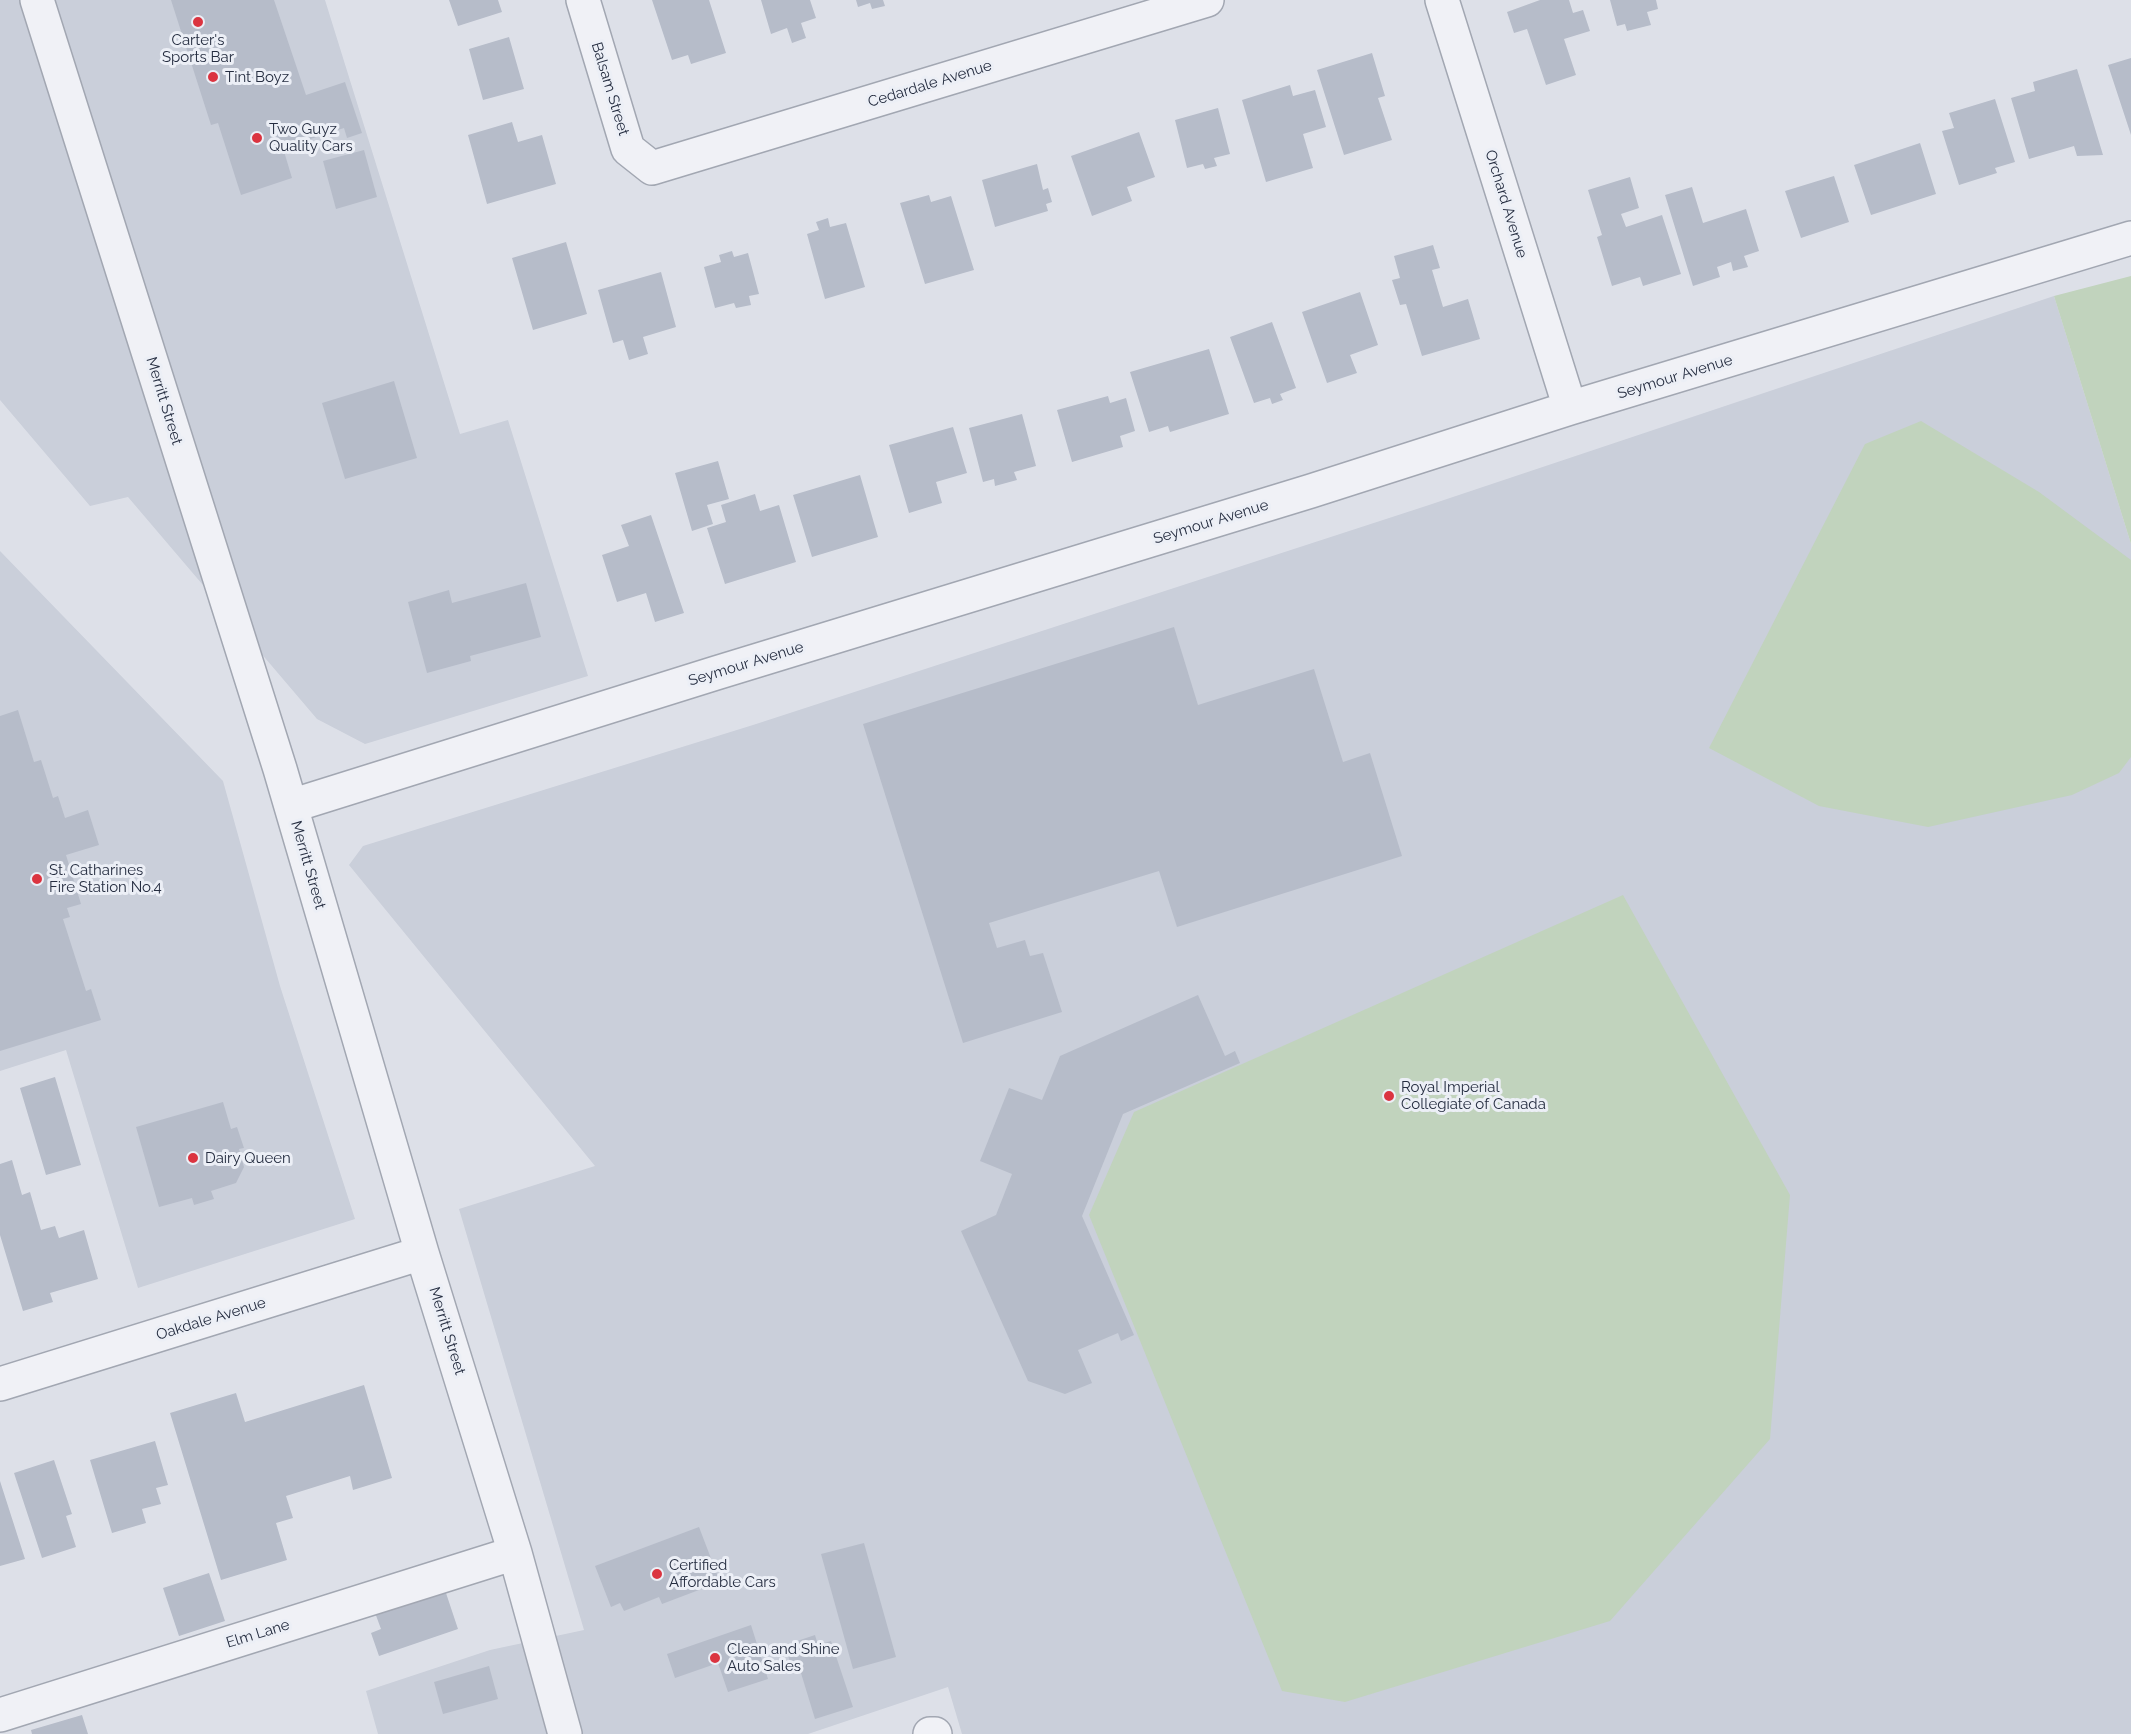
<!DOCTYPE html>
<style>
body{margin:0}
canvas{display:block;background:#dde0e8}
</style>
<canvas width="2131" height="1734"></canvas>
<script>
const ctx = document.querySelector('canvas').getContext('2d');
ctx.lineJoin = 'round';
function fill(path, color) {
  ctx.fillStyle = color;
  ctx.fill(path, 'evenodd');
}
function poly(rows) {
  const path = new Path2D();
  for (const r of rows) {
    path.moveTo(r[0], r[1]);
    for (let i = 2; i < r.length; i += 2) path.lineTo(r[i], r[i + 1]);
  }
  return path;
}
function stroke(path, color, width, dash) {
  ctx.strokeStyle = color;
  ctx.lineWidth = width;
  ctx.lineCap = dash ? 'butt' : 'round';
  ctx.setLineDash(dash || []);
  ctx.stroke(path);
}
function label(font, color, halo, rows, align = 'center') {
  ctx.font = font + ' Raleway,sans-serif';
  ctx.lineWidth = 6;
  ctx.setLineDash([]);
  ctx.textBaseline = 'middle';
  ctx.strokeStyle = halo;
  ctx.fillStyle = color;
  for (const [text, x, y, turn = 0] of rows) {
    ctx.save();
    ctx.translate(x, y);
    ctx.rotate((+turn || 0) * Math.PI / 180);
    ctx.textAlign = isNaN(turn) ? turn : align;
    if (halo) ctx.strokeText(text, 0, 0);
    ctx.fillText(text, 0, 0);
    ctx.restore();
  }
}
fill(poly([
 [0,0,325,0,460,434,508,420,588,676,365,744,317,719,128,497,90,506,0,400],
 [2054,296,2131,544,2131,1734,962,1734,948,1687,808,1734,378,1734,366,1691,490,1650,584,1630,459,1209,595,1166,349,865,363,846,753,725,1426,506],
 [0,551,223,781,280,986,355,1219,138,1288,66,1050,0,1071]
]), '#cacfda');
fill(poly([
 [2131,276,2131,544,2054,296],
 [1921,421,2039,492,2131,560,2131,757,2119,773,2072,795,1928,827,1819,806,1709,748,1865,444],
 [1623,895,1790,1195,1770,1439,1610,1621,1345,1702,1282,1691,1089,1215,1134,1112]
]), '#c1d3bd');
fill(poly([
 [171,0,274,0,306,95,345,82,362,133,347,138,344,128,283,148,292,178,241,195,218,123,211,125],
 [449,0,498,0,502,12,458,26],
 [652,0,709,0,726,53,691,64,688,55,672,60],
 [761,0,810,0,816,18,801,23,806,38,792,43,787,28,771,34],
 [856,0,883,0,885,6,872,9,870,3,858,7],
 [1540,0,1569,0,1573,13,1583,10,1590,31,1564,39,1576,75,1546,85,1527,29,1514,33,1507,12],
 [1610,0,1656,0,1658,9,1647,12,1651,25,1627,31,1625,24,1617,26],
 [509,37,524,89,483,100,469,49],
 [1372,53,1385,96,1378,98,1392,140,1344,155,1317,70],
 [2131,58,2131,135,2108,65],
 [2077,69,2103,155,2077,156,2074,146,2029,159,2011,98,2035,91,2033,82],
 [1290,85,1293,96,1315,90,1326,127,1303,134,1313,168,1266,182,1242,100],
 [1995,99,2015,162,1995,168,1997,173,1959,185,1942,131,1954,128,1949,113],
 [1218,108,1230,154,1214,158,1217,166,1205,169,1203,164,1187,168,1175,120],
 [512,122,518,142,542,135,556,184,487,204,468,135],
 [1139,132,1155,177,1127,187,1132,201,1092,216,1071,156],
 [1920,143,1936,194,1871,215,1854,165],
 [364,150,377,197,336,209,323,161],
 [1037,164,1043,190,1048,188,1052,202,1046,204,1048,211,995,227,982,180],
 [1834,176,1849,222,1801,238,1785,191],
 [1630,177,1639,208,1621,214,1626,227,1662,215,1681,274,1643,286,1640,277,1612,286,1597,237,1602,235,1588,190],
 [1692,187,1703,223,1746,209,1759,251,1744,256,1748,267,1733,271,1731,262,1717,267,1720,277,1693,286,1665,195],
 [929,195,931,202,951,196,974,270,925,284,900,203],
 [828,218,830,227,846,223,865,287,825,299,807,234,819,230,816,222],
 [566,242,587,314,533,330,512,258],
 [1433,245,1440,268,1432,270,1443,307,1468,299,1480,339,1422,356,1406,304,1400,305,1392,280,1400,278,1394,256],
 [732,251,734,257,748,253,759,294,749,296,751,305,736,308,734,303,715,308,704,267,721,262,719,255],
 [661,272,676,327,643,337,648,354,629,360,623,340,613,343,598,290],
 [1360,292,1378,345,1350,355,1357,373,1327,383,1302,312],
 [1272,322,1296,388,1280,394,1283,400,1272,404,1270,398,1254,403,1230,337],
 [1209,349,1229,414,1170,432,1168,426,1149,432,1130,372],
 [394,381,417,458,345,479,322,403],
 [1108,396,1110,403,1126,398,1135,431,1120,436,1123,447,1072,462,1057,410],
 [1022,414,1036,466,1014,472,1017,480,995,486,994,479,983,482,969,428],
 [953,427,967,473,936,482,942,503,909,513,889,445],
 [718,461,729,499,707,505,713,524,692,531,675,473],
 [860,475,878,537,812,557,793,495],
 [755,494,760,511,779,505,796,562,725,584,707,528,726,522,721,505],
 [651,515,684,613,655,622,646,593,617,602,602,555,629,546,621,525],
 [526,583,541,637,470,656,471,661,427,673,408,602,449,590,452,603],
 [1174,627,1198,705,1314,669,1343,762,1370,753,1402,856,1177,927,1159,871,989,923,997,948,1025,940,1030,956,1043,953,1062,1012,963,1043,863,724],
 [18,710,34,762,41,760,53,798,58,796,65,818,88,810,99,845,66,855,81,904,67,908,70,917,63,919,86,991,91,989,101,1020,0,1051,0,716],
 [1198,995,1225,1056,1235,1051,1240,1063,1123,1114,1082,1216,1134,1335,1121,1341,1118,1333,1078,1350,1092,1383,1065,1394,1028,1381,961,1231,996,1215,1012,1174,980,1161,1009,1088,1042,1100,1060,1056],
 [55,1077,81,1165,46,1175,20,1088],
 [223,1102,231,1129,237,1127,244,1148,239,1149,244,1167,236,1183,211,1191,214,1199,194,1205,192,1198,159,1207,136,1127],
 [12,1160,22,1195,30,1192,41,1230,55,1226,59,1238,84,1230,98,1279,50,1293,53,1302,23,1311,0,1235,0,1164],
 [364,1385,392,1478,353,1490,350,1476,286,1496,293,1518,276,1523,287,1560,221,1580,170,1413,236,1393,245,1422],
 [155,1441,168,1485,156,1488,161,1504,142,1509,146,1523,112,1533,90,1460],
 [54,1460,72,1514,66,1516,76,1547,42,1558,14,1473],
 [0,1481,25,1559,0,1566],
 [699,1527,720,1582,662,1604,659,1597,624,1611,620,1603,611,1607,595,1566],
 [864,1543,896,1657,853,1669,821,1554],
 [209,1573,225,1621,179,1636,163,1588],
 [444,1587,458,1629,379,1656,371,1633,381,1629,374,1610],
 [751,1625,768,1679,728,1692,718,1663,675,1678,667,1654],
 [815,1635,818,1645,831,1641,853,1707,815,1719,797,1660,790,1662,785,1645],
 [489,1666,498,1699,443,1714,434,1682],
 [82,1715,88,1734,32,1734,31,1730]
]), '#b6bcc9');
const minor = poly([
 [37,0,280,769,422,1253,515,1553,565,1734],
 [583,0,628,149,652,168,1207,0],
 [1442,0,1570,408],
 [291,806,716,673,1311,491,1570,408,2131,238],
 [0,1384,422,1253],
 [0,1715,515,1553],
 [930,1734,935,1734]
]);
stroke(minor, '#a2a7b2', 36);
stroke(minor, '#f0f1f6', 33);
for (const [x, y, r, color] of [
 [198,22,6,"#db3440"],
 [213,77,6,"#db3440"],
 [257,138,6,"#db3440"],
 [37,879,6,"#db3440"],
 [1389,1096,6,"#db3440"],
 [193,1158,6,"#db3440"],
 [657,1574,6,"#db3440"],
 [715,1658,6,"#db3440"]
]) {
  const dot = new Path2D();
  dot.arc(x, y, r, 0, 2 * Math.PI);
  ctx.fillStyle = color;
  ctx.fill(dot);
  stroke(dot, '#eceff6', 2);
}
label('15px', '#252d40', '#eceff6', [
 ["Carter's",198,40,"center"],
 ["Sports Bar",198,57,"center"],
 ["Tint Boyz",225,77],
 ["Two Guyz",269,129],
 ["Quality Cars",269,146],
 ["St. Catharines",49,870],
 ["Fire Station No.4",49,887],
 ["Royal Imperial",1401,1087],
 ["Collegiate of Canada",1401,1104],
 ["Dairy Queen",205,1158],
 ["Certified",669,1565],
 ["Affordable Cars",669,1582],
 ["Clean and Shine",727,1649],
 ["Auto Sales",727,1666]
], 'left');
label('15px', '#252d40', '#eceff6', [
 ["Cedardale Avenue",930,84,-17],
 ["Balsam Street",610,89,73],
 ["Orchard Avenue",1506,204,73],
 ["Seymour Avenue",1675,377,-17],
 ["Merritt Street",164,401,73],
 ["Seymour Avenue",1211,522,-17],
 ["Seymour Avenue",746,664,-17],
 ["Merritt Street",308,865,74],
 ["Oakdale Avenue",211,1319,-17],
 ["Merritt Street",447,1331,73],
 ["Elm Lane",258,1634,-17]
]);
</script>
